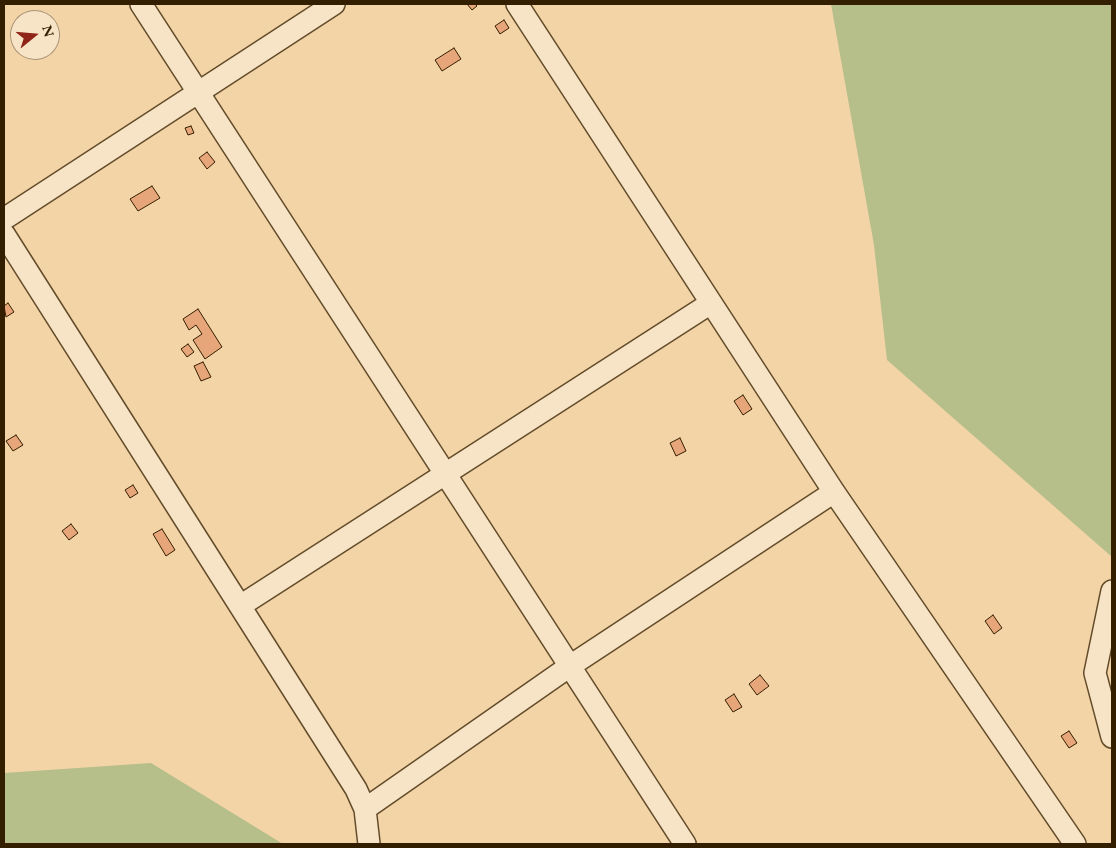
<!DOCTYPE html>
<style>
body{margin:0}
#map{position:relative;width:1116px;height:848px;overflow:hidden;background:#f3d4a7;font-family:"EB Garamond",serif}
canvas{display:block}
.frame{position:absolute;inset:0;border:5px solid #331e00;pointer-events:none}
.north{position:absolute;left:10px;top:10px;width:50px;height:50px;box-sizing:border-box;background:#f7e3c6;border:1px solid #a99477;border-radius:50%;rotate:73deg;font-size:14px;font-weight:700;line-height:20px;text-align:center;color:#331e00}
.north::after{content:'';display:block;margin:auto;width:18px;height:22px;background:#8f2418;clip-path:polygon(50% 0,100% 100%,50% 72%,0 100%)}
</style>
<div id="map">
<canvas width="1116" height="848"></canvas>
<div class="frame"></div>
<div class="north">N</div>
</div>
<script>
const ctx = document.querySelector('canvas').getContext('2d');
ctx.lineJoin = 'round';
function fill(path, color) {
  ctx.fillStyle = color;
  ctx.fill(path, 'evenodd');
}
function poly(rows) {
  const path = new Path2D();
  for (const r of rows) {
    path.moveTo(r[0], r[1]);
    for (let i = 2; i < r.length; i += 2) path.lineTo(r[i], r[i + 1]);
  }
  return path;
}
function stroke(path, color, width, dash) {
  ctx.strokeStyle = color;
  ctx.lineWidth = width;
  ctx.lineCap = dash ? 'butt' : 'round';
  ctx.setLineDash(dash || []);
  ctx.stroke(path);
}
fill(poly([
 [831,4,1112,4,1112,557,887,360,874,245],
 [151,763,283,844,4,844,4,773]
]), '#b6be8a');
const building = poly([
 [467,4,475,4,477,6,472,10,467,4],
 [504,20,509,28,500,34,495,26,504,20],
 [454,48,461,59,442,71,435,60,454,48],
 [191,126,194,133,188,135,185,128,191,126],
 [207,152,215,162,207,169,199,158,207,152],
 [152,186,160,198,138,211,130,199,152,186],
 [8,303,14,312,6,317,4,306,8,303],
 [198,309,222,347,205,359,193,340,202,334,196,325,189,330,183,319,198,309],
 [188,344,194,352,187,357,181,349,188,344],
 [203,362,211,377,201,381,194,366,203,362],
 [743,395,752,409,743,415,734,401,743,395],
 [16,435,23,445,13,451,6,441,16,435],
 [680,438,686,451,676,456,670,443,680,438],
 [133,485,138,493,130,498,125,490,133,485],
 [71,524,78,533,69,540,62,531,71,524],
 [162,529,175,550,166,556,153,534,162,529],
 [993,615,1002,628,994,634,985,621,993,615],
 [760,675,769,686,757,695,749,684,760,675],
 [734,694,742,707,733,712,725,700,734,694],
 [1069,731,1077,743,1069,748,1061,736,1069,731]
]);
fill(building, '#e7a67a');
stroke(building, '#331e00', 1);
const minor = poly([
 [141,4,685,844],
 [517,4,834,492,1075,844],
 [4,219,334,4],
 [4,234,356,789,365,809,369,844],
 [1112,591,1095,673,1112,737],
 [240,606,711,303],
 [365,809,570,666,834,492]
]);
stroke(minor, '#634c2a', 24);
stroke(minor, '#f7e3c6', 21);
</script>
